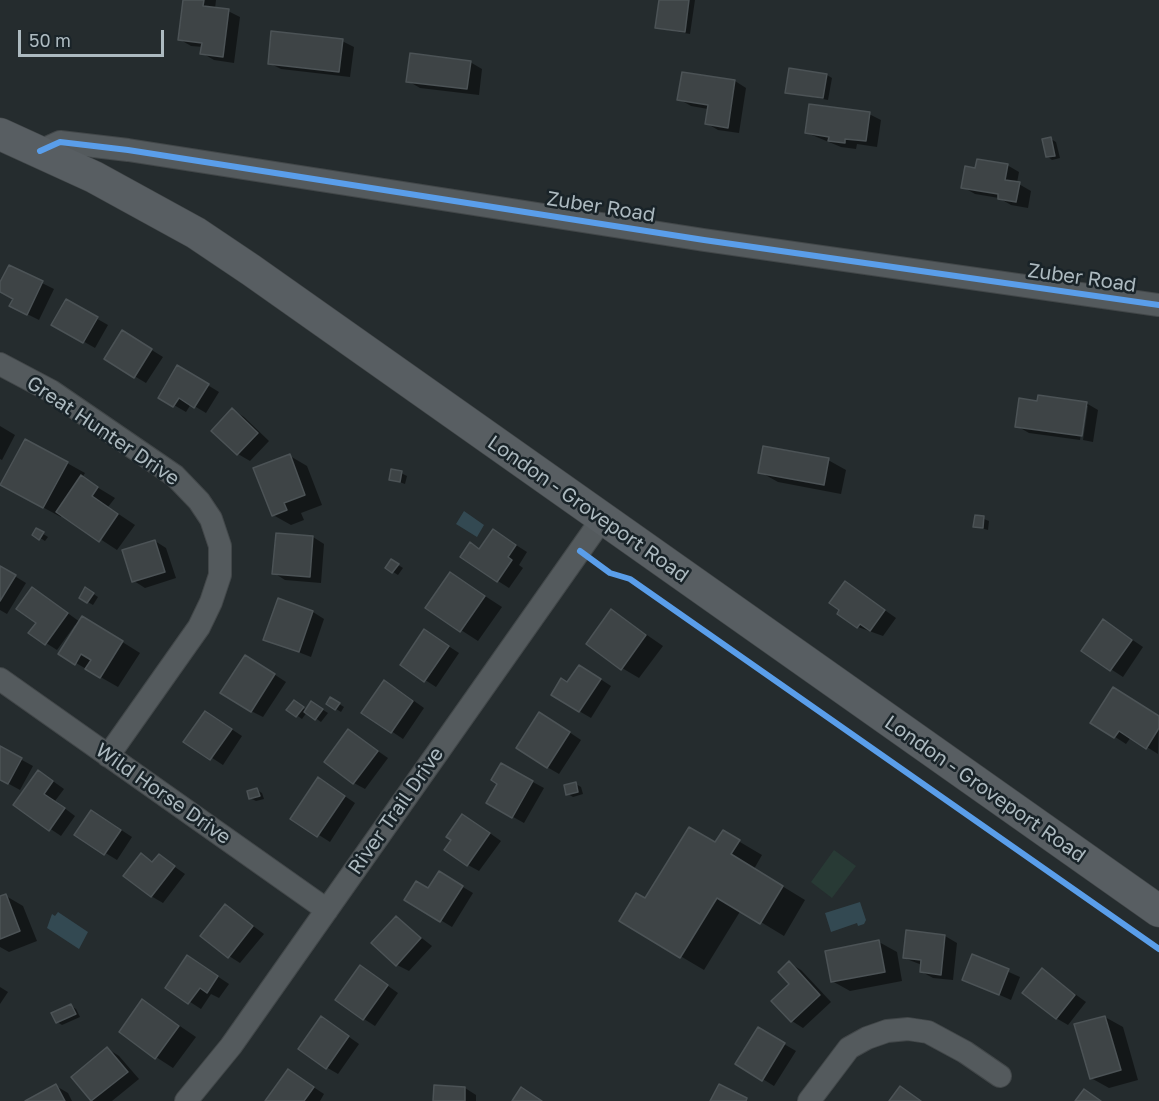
<!DOCTYPE html>
<style>
body{margin:0}
#map{position:relative;width:1159px;height:1101px;overflow:hidden;background:#252c2e;font-family:"Golos Text",sans-serif}
canvas{display:block}
.scale{position:absolute;left:18px;top:30px;width:146px;height:27px;box-sizing:border-box;border:3px solid #adbac0;border-top:0;padding-left:8px;font-size:18px;line-height:21px;white-space:nowrap;color:#adbac0;-webkit-text-stroke:4px #192328;paint-order:stroke}
</style>
<div id="map">
<canvas width="1159" height="1101"></canvas>
<div class="scale">50 m</div>
</div>
<script>
const ctx = document.querySelector('canvas').getContext('2d');
ctx.lineJoin = 'round';
function fill(path, color) {
  ctx.fillStyle = color;
  ctx.fill(path, 'evenodd');
}
function poly(rows) {
  const path = new Path2D();
  for (const r of rows) {
    path.moveTo(r[0], r[1]);
    for (let i = 2; i < r.length; i += 2) path.lineTo(r[i], r[i + 1]);
  }
  return path;
}
function stroke(path, color, width, dash) {
  ctx.strokeStyle = color;
  ctx.lineWidth = width;
  ctx.lineCap = dash ? 'butt' : 'round';
  ctx.setLineDash(dash || []);
  ctx.stroke(path);
}
function label(font, color, halo, rows, align = 'center') {
  ctx.font = font + ' "Golos Text",sans-serif';
  ctx.lineWidth = 5;
  ctx.setLineDash([]);
  ctx.textBaseline = 'middle';
  ctx.strokeStyle = halo;
  ctx.fillStyle = color;
  for (const [text, x, y, turn = 0] of rows) {
    ctx.save();
    ctx.translate(x, y);
    ctx.rotate((+turn || 0) * Math.PI / 180);
    ctx.textAlign = isNaN(turn) ? turn : align;
    if (halo) ctx.strokeText(text, 0, 0);
    ctx.fillText(text, 0, 0);
    ctx.restore();
  }
}
fill(poly([
 [834,850,856,866,832,898,811,882]
]), '#283a35');
fill(poly([
 [464,511,484,525,477,537,456,524],
 [860,902,866,920,864,924,858,926,857,923,831,932,825,913],
 [58,912,88,932,79,949,47,928,52,914,55,916]
]), '#334952');
fill(poly([
 [185,0,216,0,215,9,228,11,240,17,234,63,214,60,202,53,203,47,191,46,179,39],
 [660,0,695,0,690,34,656,28],
 [342,41,354,47,350,77,281,69,269,63],
 [470,62,482,69,479,95,420,88,408,81],
 [827,75,832,78,828,100,787,92],
 [735,81,746,88,739,133,718,130,706,123,708,109,691,106,679,99],
 [869,114,881,120,877,147,857,144,856,149,841,147,807,133],
 [1051,139,1056,142,1060,158,1052,160,1047,156],
 [1007,165,1019,172,1017,183,1031,191,1028,208,1011,205,999,198,975,194,963,187,976,170],
 [42,283,54,289,39,320,23,312,15,299,0,291,0,286],
 [66,301,108,325,95,348,53,324],
 [134,339,163,357,146,383,106,359],
 [178,367,219,392,206,413,191,404,186,412,160,397],
 [1039,402,1086,403,1098,410,1093,442,1083,440,1088,406,1085,406,1080,440,1029,433,1017,426],
 [233,410,244,417,269,441,250,461,238,454,213,430],
 [0,426,15,435,2,460,0,459],
 [290,456,307,466,322,505,301,513,304,520,291,525,273,515],
 [828,460,846,470,841,494,778,482,760,472],
 [67,463,85,473,82,478,115,498,108,507,135,525,117,550,62,514,61,517,20,495],
 [401,473,407,476,405,484,391,479],
 [976,516,989,521,988,530,974,526],
 [37,530,48,537,45,541,34,534],
 [494,531,527,552,519,565,523,568,509,588,498,581,480,550],
 [313,537,324,544,321,583,285,580,274,573],
 [155,541,166,548,176,578,145,588,134,581],
 [392,561,403,568,398,575,387,568],
 [0,567,26,583,7,614,0,610],
 [451,574,502,607,478,641,427,608],
 [86,589,98,597,93,605,81,598],
 [856,590,896,618,883,636,858,627],
 [44,596,80,622,100,628,140,653,118,687,60,654,77,626,75,625,57,650,46,643,38,622],
 [612,611,663,646,639,678,622,668],
 [313,612,324,619,311,657,265,639],
 [1115,628,1143,647,1123,677,1083,651],
 [436,638,459,653,436,687,402,665],
 [257,663,286,682,263,717,251,711],
 [591,673,611,686,591,718,579,711,568,684],
 [396,688,424,708,403,739,363,712],
 [331,699,344,707,341,712,328,704],
 [312,703,328,713,321,722,307,712,302,719,289,710,299,705,306,710],
 [1159,717,1158,754,1131,737,1126,744,1092,722],
 [216,719,242,736,223,765,186,741],
 [551,720,581,740,559,774,547,767],
 [349,731,388,758,365,789,354,783],
 [0,748,33,766,20,790,0,779],
 [501,765,544,788,524,823,488,803,499,783],
 [50,779,64,789,55,801,75,816,61,836,15,805],
 [576,784,581,787,583,794,573,797,568,794],
 [330,786,355,803,330,842,292,818],
 [257,790,262,793,264,799,256,801,250,798],
 [103,818,132,837,117,860,76,835],
 [474,822,501,841,479,871,468,865],
 [723,832,762,855,754,869,805,900,784,936,741,910,704,970,621,921,716,844],
 [141,855,154,862,159,856,185,874,163,903,151,896],
 [439,873,473,893,452,927,406,899,429,890],
 [6,896,23,906,37,941,9,952,0,947,0,898],
 [226,906,264,934,240,963,229,956],
 [396,918,432,946,409,971,397,965],
 [907,932,945,936,957,943,953,980,933,978,922,972,922,965,904,958],
 [879,942,897,952,902,981,850,991,832,981],
 [973,956,1020,977,1011,1000,964,979],
 [789,963,801,970,831,1002,803,1028,792,1021],
 [199,964,229,984,219,998,211,994,201,1009,167,987],
 [1042,970,1086,1002,1068,1025,1056,1018],
 [371,974,398,993,375,1026,364,1019],
 [0,987,8,992,0,1004],
 [143,1001,196,1037,173,1068,156,1057],
 [71,1006,76,1009,80,1017,62,1025,57,1022],
 [1105,1017,1123,1027,1138,1080,1109,1088,1091,1078],
 [332,1025,359,1044,338,1074,326,1067],
 [758,1029,796,1051,774,1086,737,1063],
 [108,1049,119,1056,139,1079,112,1101,93,1101,73,1077],
 [289,1071,324,1094,320,1101,267,1101],
 [56,1086,68,1093,72,1101,28,1101],
 [465,1088,476,1095,476,1101,434,1101]
]), '#0007');
const building = poly([
 [183,0,204,0,203,6,229,9,223,57,200,54,202,43,178,40,183,0],
 [659,0,689,0,685,32,655,28,659,0],
 [271,31,343,39,339,72,268,64,271,31],
 [410,53,471,61,467,89,406,82,410,53],
 [789,68,827,74,823,98,785,93,789,68],
 [682,72,735,80,728,128,705,124,708,105,677,100,682,72],
 [809,104,870,112,866,141,845,139,845,143,828,141,829,137,805,133,809,104],
 [1051,137,1055,156,1046,157,1042,139,1051,137],
 [977,159,1008,164,1005,180,1020,182,1016,202,998,199,998,194,961,188,965,166,975,168,977,159],
 [9,265,43,281,27,315,9,306,13,299,0,292,0,282,9,265],
 [66,299,98,317,83,343,51,325,66,299],
 [122,330,152,349,134,378,104,359,122,330],
 [177,365,209,384,194,408,179,398,173,407,158,398,177,365],
 [1038,395,1087,402,1082,436,1015,427,1019,398,1037,401,1038,395],
 [232,408,258,433,237,455,211,431,232,408],
 [25,439,68,462,43,508,0,485,25,439],
 [763,446,829,458,824,485,758,473,763,446],
 [290,454,305,495,284,503,287,510,272,516,253,468,290,454],
 [391,469,402,471,400,482,389,480,391,469],
 [81,475,98,487,92,496,118,514,99,542,56,512,81,475],
 [975,515,984,516,983,528,973,527,975,515],
 [36,528,44,532,39,540,32,535,36,528],
 [493,529,516,545,508,557,512,560,497,582,460,557,470,542,479,549,493,529],
 [276,533,313,536,310,577,272,574,276,533],
 [155,540,165,572,132,582,122,550,155,540],
 [391,559,399,564,392,573,385,568,391,559],
 [0,566,16,575,0,601,0,566],
 [450,572,485,596,460,632,425,608,450,572],
 [845,581,885,610,870,631,860,624,857,628,837,614,839,610,829,603,845,581],
 [32,587,68,613,45,645,28,633,36,623,16,609,32,587],
 [85,587,94,593,87,603,79,598,85,587],
 [278,598,313,611,299,652,263,640,278,598],
 [611,609,646,635,621,670,586,644,611,609],
 [82,616,123,641,100,678,85,669,91,660,81,654,75,665,58,654,82,616],
 [1103,619,1132,640,1110,671,1081,651,1103,619],
 [424,629,449,646,424,682,400,665,424,629],
 [245,655,275,674,251,712,220,693,245,655],
 [579,665,601,679,579,712,551,695,561,678,567,682,579,665],
 [384,680,413,701,391,733,361,713,384,680],
 [1113,687,1159,716,1159,728,1146,749,1119,731,1114,738,1090,723,1113,687],
 [330,697,340,703,335,710,326,704,330,697],
 [294,700,304,707,296,717,286,710,294,700],
 [311,701,323,709,315,720,304,712,311,701],
 [205,711,232,729,210,760,183,742,205,711],
 [539,712,570,732,547,768,516,748,539,712],
 [348,729,378,751,353,784,324,762,348,729],
 [0,746,22,758,8,784,0,780,0,746],
 [501,763,533,781,512,818,486,803,497,784,491,780,501,763],
 [38,770,53,781,44,794,65,808,49,831,13,805,38,770],
 [318,777,345,796,317,837,290,819,318,777],
 [576,782,578,792,566,795,564,785,576,782],
 [257,788,260,796,249,799,247,791,257,788],
 [91,810,121,830,104,855,74,835,91,810],
 [462,814,490,833,467,866,444,850,451,840,446,837,462,814],
 [689,827,715,842,723,830,740,840,731,854,783,886,760,924,717,898,680,958,619,921,636,893,645,898,689,827],
 [141,853,152,862,159,854,175,866,151,897,123,876,141,853],
 [439,871,463,886,440,922,404,900,416,881,428,888,439,871],
 [6,894,20,931,0,939,0,896,6,894],
 [225,904,253,926,228,958,200,936,225,904],
 [396,916,421,938,396,966,371,943,396,916],
 [906,930,945,935,941,975,920,972,921,960,903,958,906,930],
 [879,940,885,972,831,982,825,951,879,940],
 [972,954,1009,969,999,995,962,980,972,954],
 [187,955,218,976,207,993,200,988,188,1004,165,988,187,955],
 [789,961,820,995,791,1022,771,1001,789,984,778,972,789,961],
 [360,965,388,985,363,1020,335,1000,360,965],
 [1042,968,1075,995,1056,1019,1022,993,1042,968],
 [142,999,179,1026,155,1059,119,1032,142,999],
 [71,1004,76,1014,56,1023,51,1013,71,1004],
 [321,1016,349,1036,326,1069,298,1049,321,1016],
 [1105,1016,1121,1070,1090,1079,1074,1024,1105,1016],
 [758,1027,785,1043,762,1081,735,1064,758,1027],
 [107,1047,128,1072,91,1101,71,1077,107,1047],
 [288,1069,314,1087,304,1101,265,1101,288,1069],
 [56,1084,65,1101,25,1101,56,1084],
 [719,1084,747,1098,746,1101,710,1101,719,1084],
 [434,1085,465,1087,465,1101,433,1101,434,1085],
 [900,1086,921,1101,889,1101,900,1086],
 [521,1087,542,1101,512,1101,521,1087],
 [1084,1089,1101,1101,1075,1101,1084,1089]
]);
fill(building, '#3e4446');
stroke(building, '#4c5356', 1.5);
const street = poly([
 [40,151,60,142,128,150,704,240,1159,305],
 [0,364,51,391,175,476,199,501,211,519,220,546,220,575,211,602,199,627,108,756],
 [0,679,327,910],
 [186,1101,231,1046,602,519],
 [809,1101,849,1048,867,1038,887,1031,908,1029,928,1032,965,1052,1000,1076]
]);
const secondary = poly([
 [0,134,94,177,196,233,251,270,1159,911]
]);
stroke(street, '#424749', 24);
stroke(secondary, '#424749', 33);
stroke(street, '#545a5d', 22);
stroke(secondary, '#585e62', 32);
stroke(poly([
 [40,151,60,142,128,150,704,240,1159,305],
 [580,551,610,573,630,579,1159,949]
]), '#5a9eea', 6);
label('20px', '#adbac0', '#192328', [
 ["Zuber Road",601,207,9],
 ["Zuber Road",1082,278,8],
 ["Great Hunter Drive",103,431,34],
 ["London - Groveport Road",588,509,35],
 ["London - Groveport Road",985,789,35],
 ["Wild Horse Drive",163,794,35],
 ["River Trail Drive",396,811,-55]
]);
</script>
